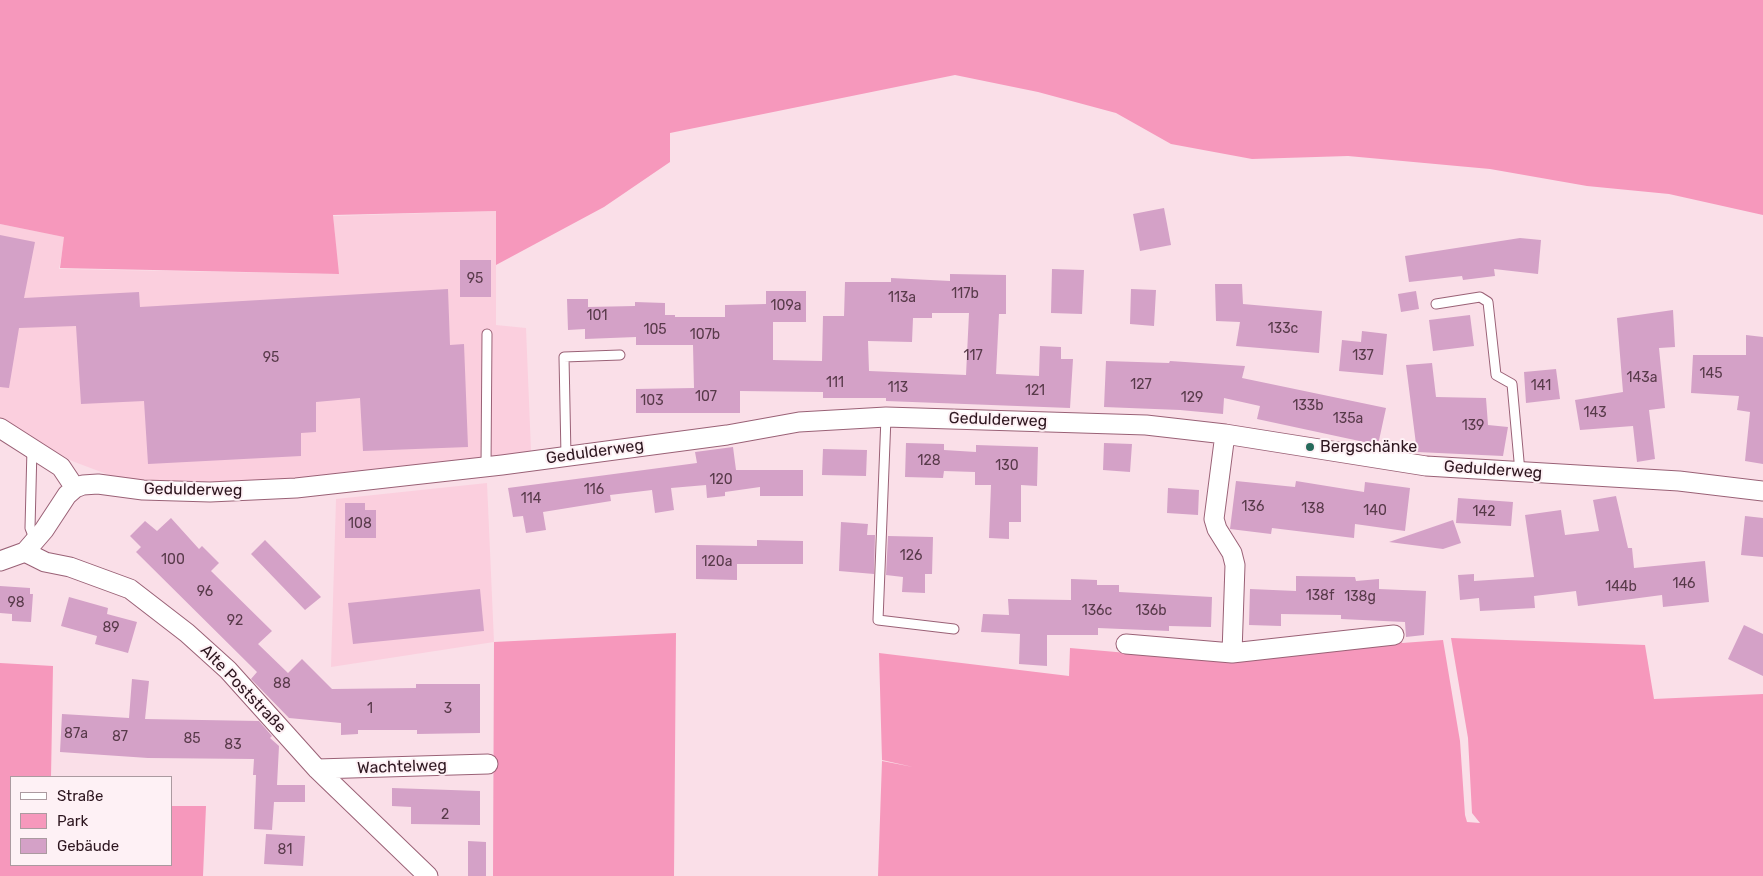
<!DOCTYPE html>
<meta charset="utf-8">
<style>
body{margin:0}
#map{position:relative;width:1763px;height:876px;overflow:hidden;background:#fadfe8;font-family:Rubik,sans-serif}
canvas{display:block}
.legend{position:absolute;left:10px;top:776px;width:162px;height:90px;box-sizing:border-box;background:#fef1f5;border:1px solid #ab9aa0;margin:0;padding:6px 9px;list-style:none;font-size:15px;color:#2e1720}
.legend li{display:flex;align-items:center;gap:10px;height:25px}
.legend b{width:25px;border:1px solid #ab9aa0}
</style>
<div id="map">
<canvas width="1763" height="876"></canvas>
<ul class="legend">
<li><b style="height:6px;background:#fff"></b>Straße</li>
<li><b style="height:14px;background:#f698bc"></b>Park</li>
<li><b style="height:14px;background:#d4a1c7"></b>Gebäude</li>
</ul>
</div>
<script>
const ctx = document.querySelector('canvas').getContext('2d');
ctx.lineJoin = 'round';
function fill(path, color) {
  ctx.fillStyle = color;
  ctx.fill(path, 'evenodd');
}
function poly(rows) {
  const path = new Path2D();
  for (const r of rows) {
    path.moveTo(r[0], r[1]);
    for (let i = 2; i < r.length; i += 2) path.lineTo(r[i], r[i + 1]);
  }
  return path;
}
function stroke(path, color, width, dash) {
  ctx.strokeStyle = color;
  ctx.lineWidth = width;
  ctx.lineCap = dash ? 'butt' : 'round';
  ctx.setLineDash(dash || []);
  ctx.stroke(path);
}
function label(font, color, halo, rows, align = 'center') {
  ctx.font = font + ' Rubik,sans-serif';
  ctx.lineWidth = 4;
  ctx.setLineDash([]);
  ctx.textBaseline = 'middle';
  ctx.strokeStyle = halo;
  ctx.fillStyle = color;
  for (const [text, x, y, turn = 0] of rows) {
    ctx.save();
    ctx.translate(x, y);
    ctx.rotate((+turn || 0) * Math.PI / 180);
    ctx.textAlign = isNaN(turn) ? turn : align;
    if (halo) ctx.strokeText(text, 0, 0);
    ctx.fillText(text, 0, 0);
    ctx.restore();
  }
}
fill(poly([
 [496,211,496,325,526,328,531,451,447,464,302,480,190,482,117,478,72,461,0,419,0,224,65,237,59,269,338,274,333,216],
 [487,483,494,642,331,667,336,499]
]), '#fbcfde');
fill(poly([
 [0,0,1763,0,1763,215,1669,194,1587,186,1490,169,1348,156,1252,159,1171,144,1116,113,1038,92,955,75,670,133,670,162,604,207,496,265,496,211,333,215,339,274,60,268,64,237,0,224],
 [676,633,674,876,493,876,494,642],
 [1451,638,1645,645,1654,699,1763,694,1763,876,878,876,882,761,913,767,882,760,879,653,1069,676,1070,648,1231,662,1401,639,1402,643,1443,640,1460,741,1465,815,1467,822,1480,823,1472,813,1468,738],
 [0,663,53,666,51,777,11,777,11,865,171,865,171,806,206,806,203,876,0,876]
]), '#f698bc');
fill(poly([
 [1164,208,1171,245,1140,251,1133,214],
 [0,235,35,242,24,298,139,292,140,307,448,289,450,345,464,344,468,447,363,451,360,398,316,402,316,432,301,433,301,456,148,464,144,401,81,404,76,326,19,328,9,388,0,387],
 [1520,238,1541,240,1538,274,1494,269,1495,276,1463,280,1462,276,1409,282,1405,256],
 [460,260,491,260,491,297,460,297],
 [1052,269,1084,270,1082,314,1051,313],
 [950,274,1006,275,1006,314,999,314,996,374,1039,376,1040,346,1061,347,1061,359,1073,359,1070,408,886,401,886,398,823,398,823,392,740,391,740,413,636,413,636,389,694,388,693,345,636,345,636,337,585,339,585,329,568,330,567,299,588,299,588,307,635,306,635,302,665,303,665,315,675,315,675,317,725,317,725,305,766,304,766,291,806,291,806,322,773,322,773,360,822,361,823,316,844,316,845,282,891,282,891,278,950,281],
 [932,313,969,313,966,375,869,371,868,341,912,342,913,318,932,318],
 [1215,284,1242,284,1243,304,1322,311,1319,353,1236,346,1240,322,1216,321],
 [1131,289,1156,290,1154,326,1130,324],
 [1416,291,1419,309,1401,312,1398,294],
 [1673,310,1675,347,1659,348,1665,408,1649,410,1655,459,1637,462,1633,426,1580,430,1575,400,1623,392,1617,318],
 [1470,315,1474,346,1433,351,1429,320],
 [1362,331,1387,334,1383,375,1339,371,1342,340,1361,342],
 [1746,335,1763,337,1763,464,1745,461,1750,412,1737,410,1739,396,1691,393,1693,355,1746,355],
 [1106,361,1169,363,1170,361,1245,366,1242,378,1386,408,1378,445,1257,419,1260,406,1224,398,1223,414,1180,410,1104,407],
 [1432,363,1436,397,1486,398,1488,425,1508,427,1503,456,1417,452,1406,365],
 [1556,369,1560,399,1526,403,1524,372],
 [906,443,944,444,944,450,976,452,976,445,1038,447,1037,486,1021,485,1021,522,1009,522,1009,539,989,538,991,485,975,485,975,472,944,471,943,478,905,477],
 [1104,443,1132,444,1130,472,1103,470],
 [733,447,736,470,803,470,803,496,760,496,760,487,725,492,725,496,707,498,706,485,671,488,674,510,655,513,652,490,610,495,611,501,543,512,546,530,526,533,523,516,513,517,508,488,697,463,695,452],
 [823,449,867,450,866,476,822,475],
 [1236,481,1295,487,1296,481,1364,492,1365,482,1410,488,1405,531,1355,524,1354,538,1272,528,1271,534,1230,529],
 [1168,488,1199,490,1198,515,1167,513],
 [1616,496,1628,548,1632,548,1634,568,1705,561,1709,602,1663,607,1662,595,1578,606,1576,591,1534,596,1535,608,1480,611,1479,598,1460,600,1458,575,1474,574,1474,581,1534,577,1525,515,1561,510,1565,535,1599,531,1593,500],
 [1458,498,1513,502,1511,526,1456,523],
 [345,503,365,503,365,510,376,510,376,538,345,538],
 [1745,516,1763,518,1763,557,1741,555],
 [171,518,199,549,202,546,219,563,211,571,272,631,258,644,288,673,302,659,332,689,416,688,416,684,480,684,480,733,417,734,417,730,358,730,358,734,341,735,341,723,289,718,251,679,257,672,136,552,141,547,130,536,145,521,157,531],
 [1453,520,1461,543,1443,549,1389,542],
 [841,522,868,524,867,535,875,535,874,574,839,571],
 [888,536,933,537,932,574,925,574,925,593,902,592,903,577,886,575],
 [265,540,321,597,305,610,251,554],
 [757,540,803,541,803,564,737,564,737,580,696,579,696,545,757,546],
 [1296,576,1355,577,1356,581,1379,579,1379,589,1426,591,1424,635,1406,637,1405,622,1341,619,1341,615,1281,614,1281,626,1249,625,1250,589,1296,591],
 [1071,579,1097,580,1097,585,1119,585,1119,592,1212,597,1211,627,1169,626,1169,631,1098,628,1098,635,1047,635,1047,666,1019,664,1020,634,981,632,983,614,1009,615,1008,599,1071,600],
 [0,586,30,588,30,594,33,594,31,622,12,621,12,614,0,613],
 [480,589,484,631,353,644,348,603],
 [69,597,108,608,107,614,137,622,128,653,95,644,97,636,61,626],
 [1744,625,1763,634,1763,676,1728,659],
 [132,679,149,681,145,719,259,721,272,736,270,738,279,746,277,785,305,785,305,802,274,802,272,830,254,829,256,775,253,775,254,759,148,758,60,752,62,714,129,718],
 [392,788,480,791,480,825,411,824,411,807,392,806],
 [266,834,305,836,303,866,264,864],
 [468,841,486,842,486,876,468,876]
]), '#d4a1c7');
const service = poly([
 [1436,304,1480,297,1488,302,1496,375,1512,384,1520,472],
 [886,417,878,620,954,629],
 [32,448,30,528,35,541],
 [566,456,564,357,620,355],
 [486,467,487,334]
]);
const minor = poly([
 [0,428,61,467,75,488],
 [1225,434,1214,519,1217,529,1232,553,1235,565,1232,653],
 [25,552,45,562,70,567,130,589,187,633,228,670,317,769,428,876],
 [0,561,25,552,44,530,67,495,75,488,83,485,98,484,143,490,210,492,296,488,502,465,727,435,799,422,886,417,1146,425,1225,434,1426,466,1679,481,1763,491],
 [1126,644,1232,653,1394,635],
 [317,769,488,764]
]);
stroke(service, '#9a6176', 11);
stroke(minor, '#9a6176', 21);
stroke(service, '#fff', 9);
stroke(minor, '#fff', 19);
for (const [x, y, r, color] of [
 [1310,447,5,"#266a5b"]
]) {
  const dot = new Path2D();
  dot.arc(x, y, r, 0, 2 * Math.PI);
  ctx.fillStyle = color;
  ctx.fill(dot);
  stroke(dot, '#fef1f5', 2);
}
label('14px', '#583a4a', null, [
 ["95",475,279],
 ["117b",965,294],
 ["113a",902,298],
 ["109a",786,306],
 ["101",597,316],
 ["133c",1283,329],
 ["105",655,330],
 ["107b",705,335],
 ["117",973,356],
 ["137",1363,356],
 ["95",271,358],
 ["145",1711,374],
 ["143a",1642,378],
 ["111",835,383],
 ["127",1141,385],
 ["141",1541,386],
 ["113",898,388],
 ["121",1035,391],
 ["107",706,397],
 ["129",1192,398],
 ["103",652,401],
 ["133b",1308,406],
 ["143",1595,413],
 ["135a",1348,419],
 ["139",1473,426],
 ["128",929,461],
 ["130",1007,466],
 ["120",721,480],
 ["116",594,490],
 ["114",531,499],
 ["136",1253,507],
 ["138",1313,509],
 ["140",1375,511],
 ["142",1484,512],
 ["108",360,524],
 ["126",911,556],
 ["100",173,560],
 ["120a",717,562],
 ["146",1684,584],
 ["144b",1621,587],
 ["96",205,592],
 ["138f",1320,596],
 ["138g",1360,597],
 ["98",16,603],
 ["136c",1097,611],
 ["136b",1151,611],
 ["92",235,621],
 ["89",111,628],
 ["88",282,684],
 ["1",370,709],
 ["3",448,709],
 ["87a",76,734],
 ["87",120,737],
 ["85",192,739],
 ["83",233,745],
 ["2",445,815],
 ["81",285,850]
]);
label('16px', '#2e1720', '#fef1f5', [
 ["Gedulderweg",998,420,2],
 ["Gedulderweg",595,452,-8],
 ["Gedulderweg",1493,470,4],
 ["Gedulderweg",193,490,1],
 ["Alte Poststraße",243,689,46],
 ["Wachtelweg",402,767,-2]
]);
label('16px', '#2e1720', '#fef1f5', [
 ["Bergschänke",1320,447]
], 'left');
</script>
